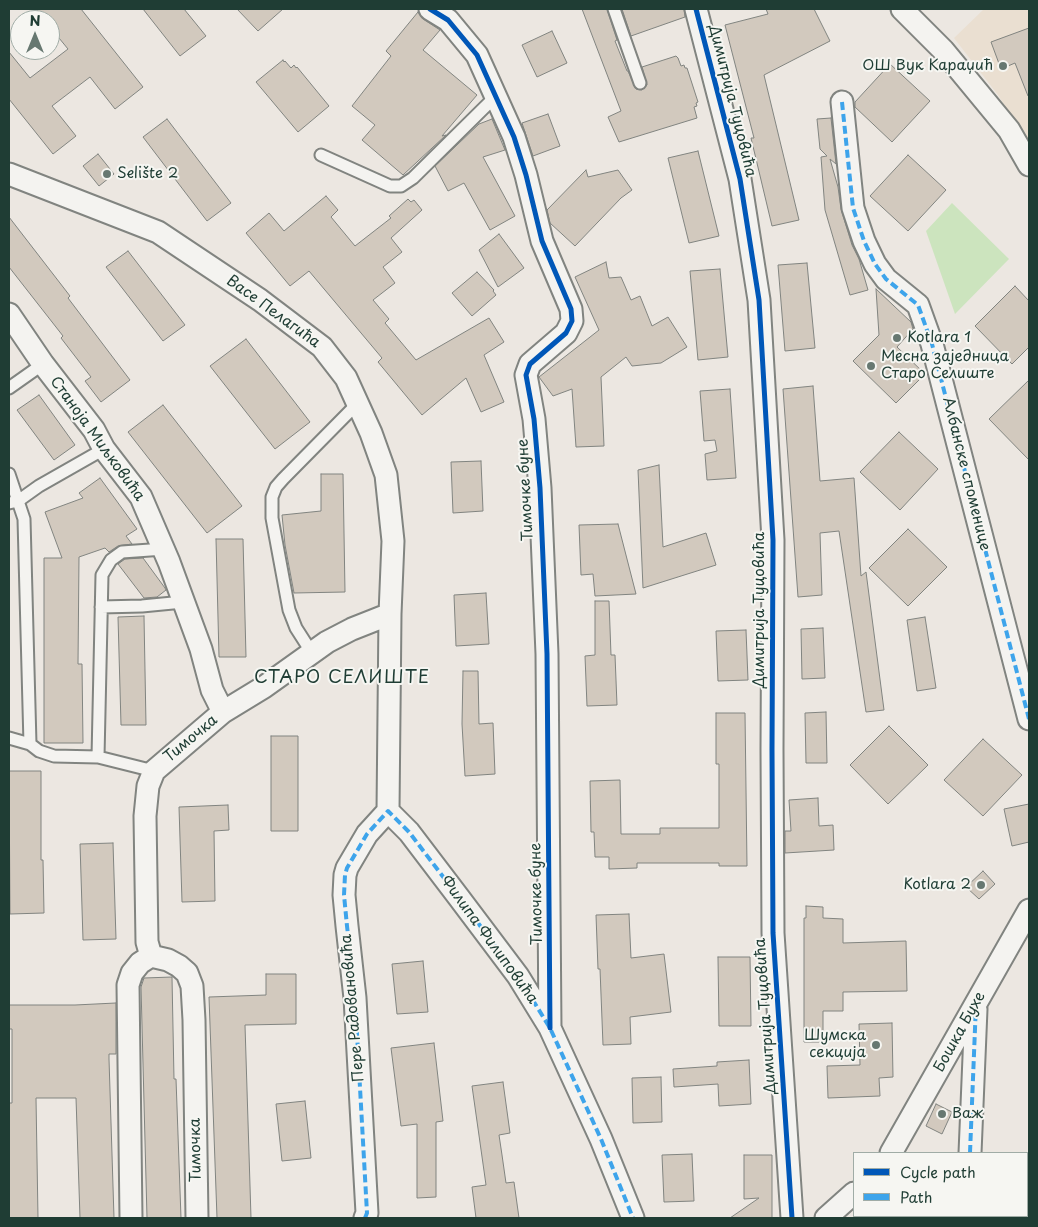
<!DOCTYPE html>
<meta charset="utf-8">
<style>
body{margin:0}
#map{position:relative;width:1038px;height:1227px;overflow:hidden;background:#ece7e1;font-family:"Playpen Sans",sans-serif}
canvas{display:block}
.frame{position:absolute;inset:0;border:10px solid #1f3d34;pointer-events:none}
.legend{position:absolute;left:853px;top:1152px;width:175px;height:65px;box-sizing:border-box;background:#f6f6f2;border:1px solid #a0aca6;margin:0;padding:6px 9px;list-style:none;font-size:15px;color:#1f3d34}
.legend li{display:flex;align-items:center;gap:10px;height:25px}
.legend b{width:25px;border:1px solid #a0aca6}
.north{position:absolute;left:10px;top:10px;width:50px;height:50px;box-sizing:border-box;background:#f6f6f2;border:1px solid #a0aca6;border-radius:50%;rotate:0deg;font-size:14px;font-weight:700;line-height:20px;text-align:center;color:#1f3d34}
.north::after{content:'';display:block;margin:auto;width:18px;height:22px;background:#677871;clip-path:polygon(50% 0,100% 100%,50% 72%,0 100%)}
</style>
<div id="map">
<canvas width="1038" height="1227"></canvas>
<div class="frame"></div>
<ul class="legend">
<li><b style="height:6px;background:#0057b8"></b>Cycle path</li>
<li><b style="height:6px;background:#3da4eb"></b>Path</li>
</ul>
<div class="north">N</div>
</div>
<script>
const ctx = document.querySelector('canvas').getContext('2d');
ctx.lineJoin = 'round';
function fill(path, color) {
  ctx.fillStyle = color;
  ctx.fill(path, 'evenodd');
}
function poly(rows) {
  const path = new Path2D();
  for (const r of rows) {
    path.moveTo(r[0], r[1]);
    for (let i = 2; i < r.length; i += 2) path.lineTo(r[i], r[i + 1]);
  }
  return path;
}
function stroke(path, color, width, dash) {
  ctx.strokeStyle = color;
  ctx.lineWidth = width;
  ctx.lineCap = dash ? 'butt' : 'round';
  ctx.setLineDash(dash || []);
  ctx.stroke(path);
}
function label(font, color, halo, rows, align = 'center') {
  ctx.font = font + ' "Playpen Sans",sans-serif';
  ctx.lineWidth = 4;
  ctx.setLineDash([]);
  ctx.textBaseline = 'middle';
  ctx.strokeStyle = halo;
  ctx.fillStyle = color;
  for (const [text, x, y, turn = 0] of rows) {
    ctx.save();
    ctx.translate(x, y);
    ctx.rotate((+turn || 0) * Math.PI / 180);
    ctx.textAlign = isNaN(turn) ? turn : align;
    if (halo) ctx.strokeText(text, 0, 0);
    ctx.fillText(text, 0, 0);
    ctx.restore();
  }
}
fill(poly([
 [984,9,1029,9,1029,145,998,95,954,38]
]), '#eadfd1');
fill(poly([
 [952,203,1009,259,955,314,926,231]
]), '#cce4be');
const building = poly([
 [36,9,81,9,143,87,115,109,90,77,52,106,76,136,53,154,9,99,9,52,30,78,68,49,50,27,50,20,45,20,36,9],
 [143,9,184,9,206,36,180,56,143,9],
 [237,9,283,9,258,31,237,9],
 [582,9,607,9,617,40,615,41,627,71,628,71,636,89,642,90,647,85,642,67,676,56,678,58,681,66,684,65,685,68,687,68,698,102,696,103,697,106,694,107,697,118,619,142,608,117,621,111,582,9],
 [622,9,684,9,685,17,631,36,622,9],
 [766,9,814,9,830,41,764,75,799,220,772,226,751,138,754,138,725,25,768,14,766,9],
 [418,12,423,19,440,30,423,50,477,95,442,136,446,135,403,175,362,140,375,125,352,106,391,56,386,51,418,12],
 [1029,28,1029,96,1028,96,1015,63,1001,69,991,42,1029,28],
 [552,31,567,63,537,77,522,45,552,31],
 [283,60,284,62,285,61,291,68,294,65,296,68,297,67,329,106,298,132,256,82,283,60],
 [890,64,930,101,892,142,855,107,855,102,890,64],
 [548,114,560,146,533,156,522,123,548,114],
 [831,118,836,164,830,159,838,187,841,209,852,245,859,259,868,290,850,295,825,210,821,157,827,156,820,149,817,119,831,118],
 [167,119,231,203,207,221,143,137,167,119],
 [492,119,505,150,483,157,515,216,490,230,464,183,448,191,435,166,479,124,492,119],
 [698,151,719,236,689,243,668,158,698,151],
 [98,154,114,174,99,186,83,166,98,154],
 [908,155,946,190,908,231,870,196,908,155],
 [586,170,588,177,618,170,632,190,621,198,575,246,550,223,547,210,586,170],
 [326,196,338,210,331,217,355,246,391,218,389,216,408,199,411,202,414,200,422,210,391,238,402,252,383,267,395,283,373,300,389,319,385,323,416,360,489,318,504,342,484,355,504,402,481,412,466,378,422,415,378,362,382,358,309,271,290,286,246,233,269,213,284,231,326,196],
 [9,217,70,296,68,298,130,380,101,402,85,381,91,377,61,338,63,336,9,267,9,217],
 [499,234,524,268,498,287,479,250,499,234],
 [128,251,185,325,163,341,106,267,128,251],
 [606,262,609,278,621,277,631,300,640,296,652,326,668,317,687,347,661,363,632,366,626,357,601,377,604,446,576,447,572,389,553,396,539,377,599,330,575,277,606,262],
 [807,263,815,348,785,351,778,265,807,263],
 [720,269,728,357,698,360,690,271,720,269],
 [477,272,494,290,493,291,496,295,472,316,452,293,477,272],
 [1015,286,1029,301,1029,347,1012,364,975,326,1015,286],
 [876,289,911,322,913,329,897,347,925,374,896,403,853,361,879,335,876,289],
 [246,339,310,422,275,449,210,366,246,339],
 [1029,380,1029,460,989,419,1029,380],
 [813,386,820,481,854,478,861,576,866,572,884,710,866,712,839,531,820,533,822,595,798,597,783,389,813,386],
 [730,389,736,478,707,480,705,454,717,451,715,440,704,441,700,391,730,389],
 [39,395,75,445,54,460,17,410,39,395],
 [163,405,242,506,207,533,128,432,163,405],
 [899,432,938,469,900,510,860,472,899,432],
 [481,461,483,511,453,513,451,462,481,461],
 [659,465,663,547,706,533,716,565,643,588,638,470,659,465],
 [321,474,343,474,345,592,294,593,285,545,282,515,321,511,321,474],
 [100,478,137,529,126,536,132,544,118,546,109,552,105,548,79,557,78,664,82,664,83,743,44,743,44,558,62,558,45,512,83,498,79,493,100,478],
 [618,524,636,594,595,596,593,574,581,575,579,525,618,524],
 [908,529,947,567,908,606,869,568,908,529],
 [216,539,243,539,246,657,219,657,216,539],
 [143,558,165,588,166,590,157,597,144,598,118,564,125,559,143,558],
 [486,593,489,644,456,646,454,595,486,593],
 [595,601,609,601,611,655,615,655,617,705,587,706,585,656,595,655,595,601],
 [144,616,146,725,121,725,118,617,144,616],
 [925,617,936,688,917,691,907,620,925,617],
 [823,628,825,678,802,679,801,629,823,628],
 [746,630,748,680,718,681,716,631,746,630],
 [463,671,478,671,479,724,493,723,495,774,465,776,462,724,463,671],
 [826,712,827,763,806,763,805,713,826,712],
 [716,713,745,713,747,866,719,866,719,863,637,863,637,868,609,869,609,857,595,857,594,832,591,832,590,781,620,780,621,834,660,834,660,828,719,828,719,764,716,764,716,713],
 [889,726,928,765,888,804,850,765,889,726],
 [271,736,298,736,298,831,271,831,271,736],
 [983,739,1022,775,983,816,944,780,983,739],
 [9,771,41,771,41,860,43,860,44,913,10,914,9,771],
 [818,798,819,826,833,825,834,850,785,853,785,831,791,831,789,800,818,798],
 [1029,804,1029,842,1012,846,1004,809,1029,804],
 [228,805,229,830,214,831,215,901,182,902,179,807,228,805],
 [113,843,116,939,83,940,80,844,113,843],
 [983,871,995,884,979,899,966,887,983,871],
 [806,906,823,907,823,918,843,919,843,943,906,941,907,991,843,992,843,1011,823,1011,823,1042,804,1042,804,918,806,918,806,906],
 [629,914,631,958,664,954,671,1012,630,1017,631,1044,603,1045,600,969,598,969,596,915,629,914],
 [718,957,750,957,751,1026,719,1026,718,957],
 [423,961,428,1012,397,1014,392,964,423,961],
 [266,974,296,974,296,1024,245,1025,251,1218,217,1218,209,997,266,995,266,974],
 [172,977,174,1079,176,1079,181,1218,147,1218,141,987,144,978,172,977],
 [116,1003,116,1054,109,1054,109,1059,114,1218,80,1218,76,1098,36,1098,38,1218,9,1218,9,1103,12,1103,12,1029,9,1029,9,1005,75,1005,116,1003],
 [892,1023,893,1077,879,1078,880,1096,828,1098,827,1066,860,1065,859,1024,892,1023],
 [434,1043,443,1121,436,1122,436,1197,417,1198,417,1124,401,1126,391,1048,434,1043],
 [749,1060,751,1104,719,1106,718,1084,674,1087,673,1069,717,1066,717,1062,749,1060],
 [661,1077,662,1122,633,1123,632,1078,661,1077],
 [503,1082,510,1133,499,1135,502,1155,506,1183,514,1182,519,1218,476,1218,472,1187,486,1185,472,1086,503,1082],
 [305,1101,311,1158,282,1161,276,1104,305,1101],
 [936,1104,952,1112,942,1134,926,1126,936,1104],
 [692,1154,694,1201,664,1202,662,1155,692,1154],
 [744,1155,772,1155,772,1218,730,1218,759,1198,744,1199,744,1155]
]);
fill(building, '#d2c9be');
stroke(building, '#818480', 1);
const service = poly([
 [614,9,640,83],
 [321,155,390,186,401,186,413,178,496,96],
 [9,388,43,364],
 [9,474,18,501,9,503],
 [101,607,142,606,183,602],
 [312,653,296,628,289,610,272,518,272,497,276,487,283,479,357,404],
 [9,738,30,744,39,751,54,756,98,757,154,771],
 [30,744,24,519,18,501,39,486,104,449],
 [98,757,102,575,111,560,122,552,164,549]
]);
const minor = poly([
 [430,9,448,20,477,55,514,137,526,175,542,241,571,309,572,321,566,333,530,364,526,375,534,419,540,488,547,654,550,1028],
 [696,9,740,179,759,300,773,540,772,749,773,933,792,1218],
 [902,9,943,50,1009,130,1029,165],
 [842,102,853,208,864,241,875,264,886,279,918,305,932,344,1029,719],
 [9,174,158,232,260,300,322,347,346,378,371,433,386,475,393,541,390,614,388,811],
 [9,314,43,364,94,430,104,449,141,497,169,562,201,649,212,690,223,712],
 [388,811,409,832,460,899,518,976,550,1028,601,1139,633,1218],
 [151,956,147,942,145,816,148,786,154,771,223,712,264,687,327,642,352,629,390,614],
 [891,1153,1029,910],
 [970,1153,976,1009],
 [131,1218,128,985,132,973,140,963,151,956,168,960,179,966,187,973,192,986,194,1020,197,1218],
 [365,1218,367,1213,355,998,347,926,344,895,345,875,347,868,367,834,388,811],
 [826,1218,854,1193],
 [967,1218,967,1216]
]);
stroke(service, '#818480', 15);
stroke(minor, '#818480', 25);
stroke(service, '#f4f3f0', 11);
stroke(minor, '#f4f3f0', 21);
stroke(poly([
 [842,102,853,208,864,241,875,264,886,279,918,305,932,344,1029,719],
 [970,1153,976,1004],
 [365,1218,367,1213,355,998,347,926,344,895,345,875,347,868,367,834,388,811,409,832,460,899,518,976,550,1028,601,1139,633,1218],
 [967,1218,967,1216]
]), '#3da4eb', 4, [8, 4]);
stroke(poly([
 [430,9,448,20,477,55,514,137,526,175,542,241,571,309,572,321,566,333,530,364,526,375,534,419,540,488,547,654,550,1028],
 [696,9,740,179,759,300,773,540,772,749,773,933,792,1218]
]), '#0057b8', 5);
for (const [x, y, r, color] of [
 [1003,66,5,"#677871"],
 [107,174,5,"#677871"],
 [897,338,5,"#677871"],
 [871,366,5,"#677871"],
 [981,885,5,"#677871"],
 [876,1045,5,"#677871"],
 [942,1114,5,"#677871"]
]) {
  const dot = new Path2D();
  dot.arc(x, y, r, 0, 2 * Math.PI);
  ctx.fillStyle = color;
  ctx.fill(dot);
  stroke(dot, '#f6f6f2', 2);
}
label('15px', '#1f3d34', '#f6f6f2', [
 ["ОШ Вук Караџић",993,66,"right"],
 ["Selište 2",117,174],
 ["Kotlara 1",907,338],
 ["Месна заједница",881,357],
 ["Старо Селиште",881,374],
 ["Kotlara 2",971,885,"right"],
 ["Шумска",866,1036,"right"],
 ["секција",866,1053,"right"],
 ["Важ",952,1114]
], 'left');
label('15px', '#1f3d34', '#f6f6f2', [
 ["Димитрија Туцовића",732,101,76],
 ["Васе Пелагића",273,312,36],
 ["Станоја Миљковића",97,439,54],
 ["Албанске споменице",966,474,76],
 ["Тимочке буне",526,490,-93],
 ["Димитрија Туцовића",760,610,-90],
 ["Тимочка",191,739,-40],
 ["Тимочке буне",537,894,-91],
 ["Филипа Филиповића",489,940,54],
 ["Пере Радовановића",353,1008,-95],
 ["Димитрија Туцовића",766,1016,-94],
 ["Бошка Бухе",960,1032,-61],
 ["Тимочка",196,1150,-91]
]);
ctx.letterSpacing = '1px';
label('18px', '#1f3d34', '#f6f6f2', [
 ["СТАРО СЕЛИШТЕ",342,678]
]);
ctx.letterSpacing = '0px';
</script>
